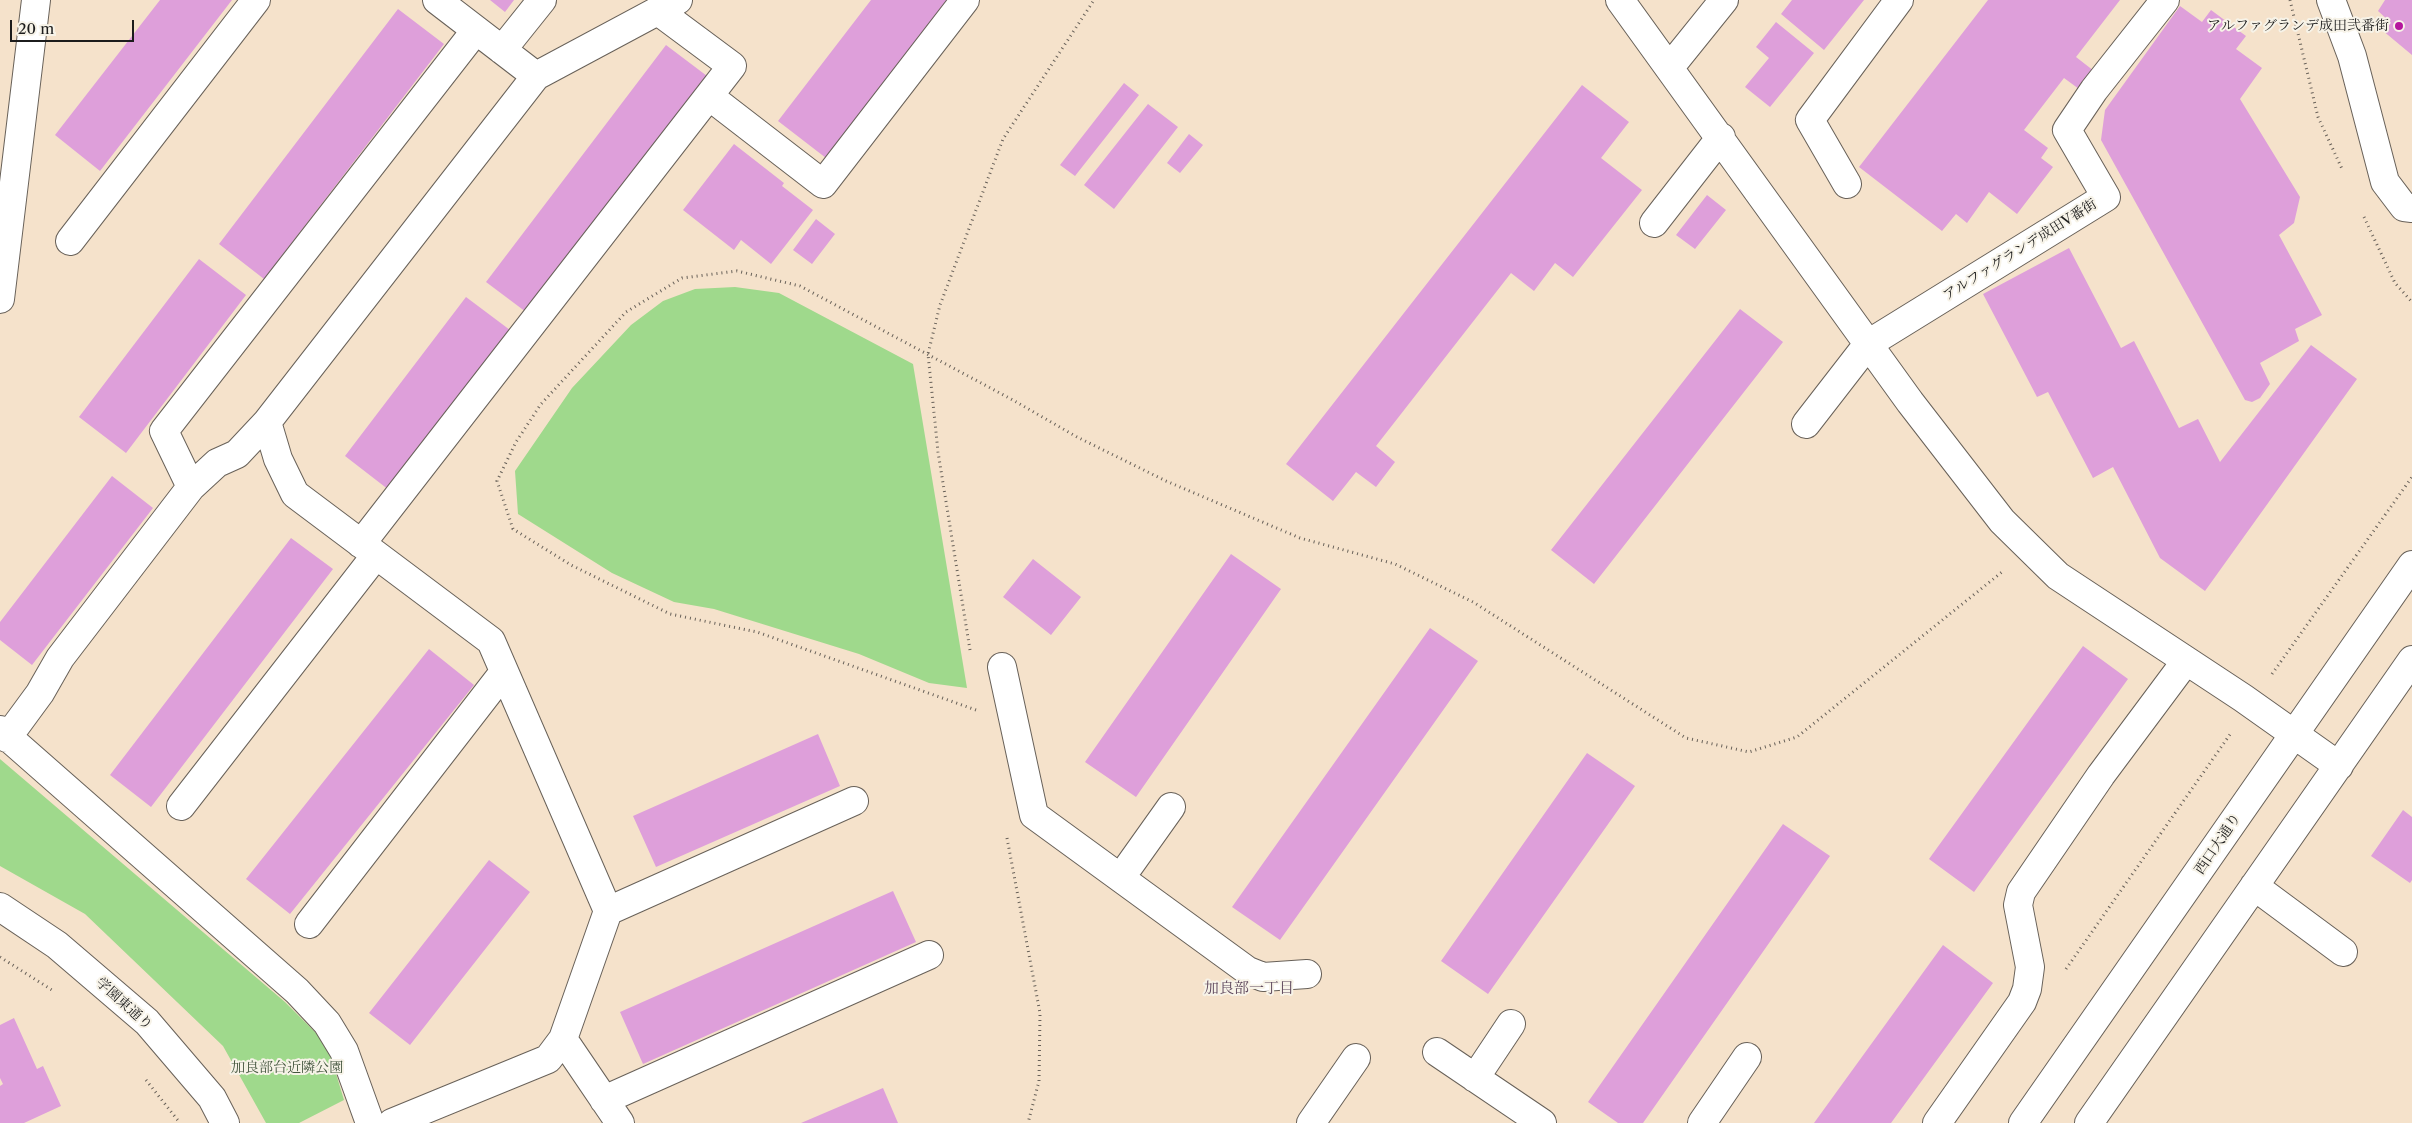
<!DOCTYPE html>
<meta charset="utf-8">
<style>
body{margin:0}
#map{position:relative;width:2412px;height:1123px;overflow:hidden;background:#f5e2cb;font-family:"Libre Caslon Text",serif}
canvas{display:block}
.scale{position:absolute;left:10px;top:20px;width:124px;height:22px;box-sizing:border-box;border:2px solid #1c1c1c;border-top:0;padding-left:6px;font-size:15px;line-height:18px;white-space:nowrap;color:#1c1c1c;-webkit-text-stroke:4px #f7f3e8;paint-order:stroke}
</style>
<div id="map">
<canvas width="2412" height="1123"></canvas>
<div class="scale">20 m</div>
</div>
<script>
const ctx = document.querySelector('canvas').getContext('2d');
ctx.lineJoin = 'round';
function fill(path, color) {
  ctx.fillStyle = color;
  ctx.fill(path, 'evenodd');
}
function poly(rows) {
  const path = new Path2D();
  for (const r of rows) {
    path.moveTo(r[0], r[1]);
    for (let i = 2; i < r.length; i += 2) path.lineTo(r[i], r[i + 1]);
  }
  return path;
}
function stroke(path, color, width, dash) {
  ctx.strokeStyle = color;
  ctx.lineWidth = width;
  ctx.lineCap = dash ? 'butt' : 'round';
  ctx.setLineDash(dash || []);
  ctx.stroke(path);
}
function label(font, color, halo, rows, align = 'center') {
  ctx.font = font + ' "Libre Caslon Text","Noto Serif JP",serif';
  ctx.lineWidth = 4;
  ctx.setLineDash([]);
  ctx.textBaseline = 'middle';
  ctx.strokeStyle = halo;
  ctx.fillStyle = color;
  for (const [text, x, y, turn = 0] of rows) {
    ctx.save();
    ctx.translate(x, y);
    ctx.rotate((+turn || 0) * Math.PI / 180);
    ctx.textAlign = isNaN(turn) ? turn : align;
    if (halo) ctx.strokeText(text, 0, 0);
    ctx.fillText(text, 0, 0);
    ctx.restore();
  }
}
fill(poly([
 [735,287,779,293,913,364,967,688,929,683,859,654,714,609,674,602,612,573,518,514,515,471,572,388,631,325,663,301,695,289],
 [0,759,285,1002,327,1044,344,1100,299,1123,266,1123,223,1046,85,914,0,866]
]), '#9fd98c');
fill(poly([
 [160,0,232,0,100,171,55,135],
 [490,0,514,0,505,12],
 [871,0,947,0,826,158,778,121],
 [1792,0,1864,0,1824,50,1781,14],
 [1988,0,2120,0,2076,57,2094,71,2079,89,2064,78,2024,130,2048,148,2041,158,2053,167,2017,214,1989,192,1967,223,1956,214,1942,231,1859,167],
 [2385,0,2412,0,2412,55,2382,30,2389,21,2378,11],
 [2180,6,2202,22,2211,10,2246,36,2236,49,2262,68,2240,99,2300,197,2294,223,2279,235,2322,315,2295,329,2299,341,2260,363,2270,384,2260,398,2252,402,2245,400,2101,140,2105,110],
 [398,9,444,44,264,279,219,244],
 [1776,22,1814,53,1770,107,1745,87,1769,58,1756,47],
 [666,45,707,76,526,312,486,282],
 [1124,83,1139,95,1075,176,1060,165],
 [1582,85,1629,122,1601,158,1642,190,1573,277,1555,263,1534,291,1511,273,1376,446,1395,462,1376,487,1356,472,1333,501,1286,464],
 [1148,104,1178,127,1114,209,1084,185],
 [1189,134,1203,145,1180,173,1167,163],
 [734,144,784,183,782,186,813,210,771,264,741,240,734,250,683,210],
 [1707,195,1726,210,1695,249,1676,235],
 [816,219,835,234,812,264,793,250],
 [2069,248,2121,348,2134,341,2179,428,2198,419,2220,462,2311,345,2357,379,2205,591,2160,558,2113,467,2093,478,2048,392,2037,397,1983,294],
 [199,259,246,295,126,453,79,417],
 [466,297,510,330,389,490,345,456],
 [1740,309,1783,342,1594,584,1551,550],
 [112,476,153,508,32,665,0,640,0,622],
 [291,538,333,569,151,807,110,775],
 [1231,554,1281,589,1136,797,1085,762],
 [1033,559,1081,597,1051,635,1003,597],
 [1430,628,1478,661,1280,940,1232,907],
 [2083,646,2128,679,1974,892,1929,859],
 [429,649,474,685,290,914,246,879],
 [818,734,840,786,656,867,633,816],
 [1587,753,1635,786,1488,994,1441,961],
 [2403,810,2412,817,2412,880,2410,883,2371,856],
 [1783,824,1830,856,1643,1123,1618,1123,1588,1102],
 [489,860,530,892,410,1045,369,1013],
 [893,891,916,942,643,1064,620,1012],
 [1943,945,1993,983,1891,1123,1814,1123],
 [14,1018,37,1069,43,1066,61,1106,24,1123,0,1123,0,1086,3,1084,0,1078,0,1025],
 [883,1088,898,1123,801,1123]
]), '#de9fda');
const minor = poly([
 [437,0,536,76],
 [1620,0,1910,402,2002,521,2058,576,2243,698,2339,766],
 [2331,0,2352,56,2385,182,2404,207,2412,208],
 [502,50,542,0],
 [1670,67,1724,0],
 [709,96,823,184,965,0],
 [1847,184,1810,120,1899,0],
 [1654,223,1721,137],
 [70,241,256,0],
 [0,299,36,0],
 [1806,424,1868,344,2106,197,2067,130,2094,90,2165,0],
 [191,487,164,431,476,30],
 [361,544,732,66,658,11],
 [1002,667,1034,815,1248,971,1263,977,1307,974],
 [0,730,297,991,327,1023,344,1051,370,1123],
 [7,738,40,693,60,658,191,487,217,463,237,454,267,422],
 [181,806,376,555],
 [1129,866,1171,807],
 [2254,886,2343,952],
 [0,907,57,945,147,1022,212,1098,225,1123],
 [608,911,854,801],
 [309,924,504,672],
 [563,1039,620,1123],
 [1437,1052,1542,1123],
 [1475,1078,1511,1024],
 [604,1100,929,955],
 [392,1123,548,1059,563,1039,608,911,491,641,295,494,278,459,267,422,536,76,678,0],
 [1311,1123,1356,1058],
 [1702,1123,1747,1057],
 [1937,1123,2022,1002,2027,989,2030,967,2018,905,2021,892,2101,775,2186,661],
 [2023,1123,2412,565],
 [2089,1123,2412,660]
]);
stroke(minor, '#686159', 30);
stroke(poly([
 [2290,0,2318,117,2343,171],
 [2364,217,2395,283,2412,302],
 [970,650,938,452,928,354,940,305,1003,139,1094,0],
 [2272,674,2412,477],
 [976,710,757,632,670,614,571,565,513,529,497,481,516,442,541,404,626,312,682,278,737,271,800,286,1011,399,1077,437,1166,481,1300,538,1395,564,1473,602,1686,738,1749,752,1797,737,2002,572],
 [1007,838,1040,1013,1039,1081,1028,1123],
 [0,957,52,990],
 [2066,969,2231,733],
 [146,1080,180,1123]
]), '#686159', 3, [1, 4]);
stroke(minor, '#fff', 28);
for (const [x, y, r, color] of [
 [2399,26,5,"#b5179e"]
]) {
  const dot = new Path2D();
  dot.arc(x, y, r, 0, 2 * Math.PI);
  ctx.fillStyle = color;
  ctx.fill(dot);
  stroke(dot, '#f7f3e8', 2);
}
label('14px', '#1c1c1c', '#f7f3e8', [
 ["アルファグランデ成田弐番街",2389,26]
], 'right');
label('14px', '#1c1c1c', '#f7f3e8', [
 ["アルファグランデ成田V番街",2020,250,-32],
 ["西口大通り",2218,844,-56],
 ["学園東通り",124,1004,42]
]);
label('14px', '#43553e', '#f7f3e8', [
 ["加良部台近隣公園",287,1068]
]);
label('15px', '#604a5e', '#f7f3e8', [
 ["加良部一丁目",1249,989]
]);
</script>
